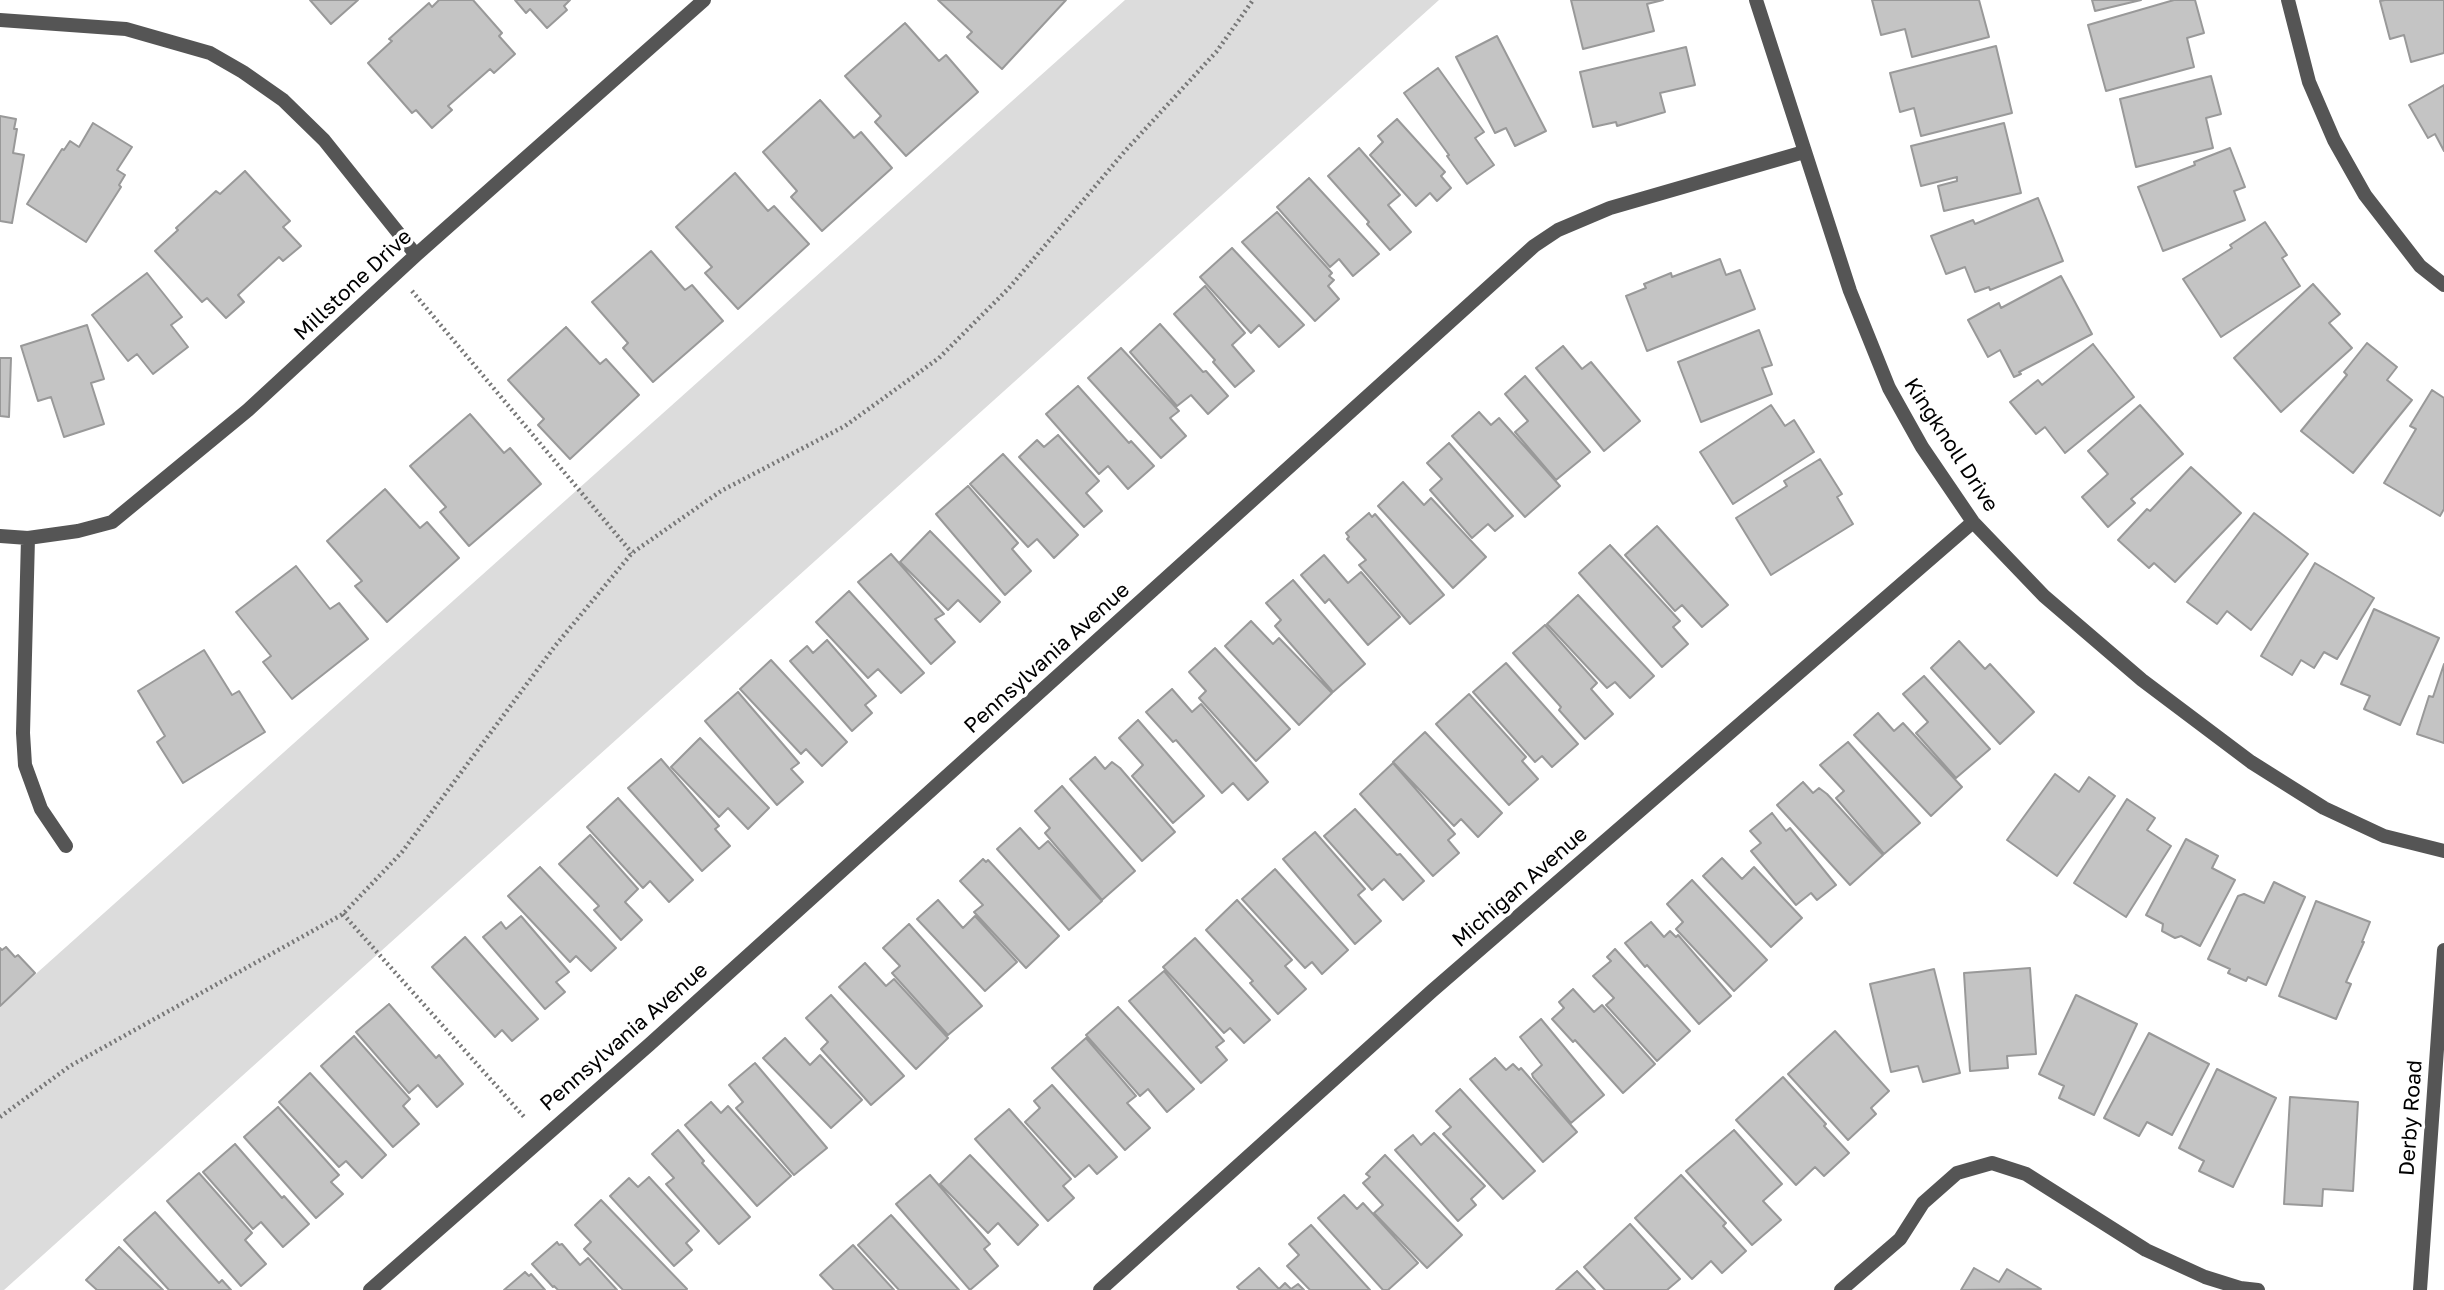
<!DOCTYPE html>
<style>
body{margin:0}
canvas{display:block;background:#fff}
</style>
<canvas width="2444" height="1290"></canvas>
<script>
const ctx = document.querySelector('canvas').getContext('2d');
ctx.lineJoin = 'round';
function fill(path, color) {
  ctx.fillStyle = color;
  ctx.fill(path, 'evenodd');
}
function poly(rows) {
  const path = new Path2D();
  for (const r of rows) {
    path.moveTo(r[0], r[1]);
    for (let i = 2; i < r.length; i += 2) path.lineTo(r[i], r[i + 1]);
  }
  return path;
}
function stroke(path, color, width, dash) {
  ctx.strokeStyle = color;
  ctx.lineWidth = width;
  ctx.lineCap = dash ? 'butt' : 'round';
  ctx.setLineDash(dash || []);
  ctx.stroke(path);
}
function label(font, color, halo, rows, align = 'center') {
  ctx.font = font + ' "Golos Text",sans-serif';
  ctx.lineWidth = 7;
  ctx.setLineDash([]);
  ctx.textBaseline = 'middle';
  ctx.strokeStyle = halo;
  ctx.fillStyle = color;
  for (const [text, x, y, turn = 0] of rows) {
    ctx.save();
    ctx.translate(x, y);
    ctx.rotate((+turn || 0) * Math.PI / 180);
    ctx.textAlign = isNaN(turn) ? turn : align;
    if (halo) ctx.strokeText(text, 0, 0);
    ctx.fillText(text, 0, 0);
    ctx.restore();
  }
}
fill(poly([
 [1125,0,1439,0,4,1290,0,1290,0,1006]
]), '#dcdcdc');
const building = poly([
 [310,0,358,0,331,24,310,0],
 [439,0,473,0,502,33,499,36,515,54,494,73,490,69,448,106,452,110,432,128,416,110,412,113,368,63,392,41,389,39,429,3,432,7,439,0],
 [515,0,570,0,564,6,567,10,547,28,530,9,526,13,515,0],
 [938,0,1066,0,1002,69,967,37,972,32,938,0],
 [1571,0,1663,0,1647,4,1654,31,1583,49,1571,0],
 [1872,0,1979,0,1989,37,1912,57,1905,29,1881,35,1872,0],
 [2092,0,2141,0,2095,11,2092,0],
 [2174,0,2195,0,2204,33,2187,38,2194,67,2106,91,2088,25,2174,0],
 [2385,0,2444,0,2444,53,2411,62,2404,35,2390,39,2380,1,2385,0],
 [905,23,939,61,946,55,978,92,906,156,875,122,881,116,845,76,905,23],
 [1497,36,1546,131,1515,146,1506,128,1495,133,1456,57,1497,36],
 [1996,46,2012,113,1921,136,1914,108,1900,112,1890,73,1996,46],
 [1686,47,1695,85,1660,93,1665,112,1617,126,1616,122,1593,127,1580,72,1686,47],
 [1438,68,1484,132,1475,138,1494,165,1467,184,1447,156,1449,155,1404,93,1438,68],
 [2211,76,2221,114,2206,118,2213,148,2136,167,2120,99,2211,76],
 [2444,85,2444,151,2435,134,2428,138,2409,105,2444,85],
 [820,100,854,138,861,132,892,168,822,231,791,197,797,191,763,152,820,100],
 [0,116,16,119,14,129,17,129,13,153,24,155,12,223,0,221,0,116],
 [1397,119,1445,172,1441,176,1451,188,1437,201,1430,193,1416,206,1370,155,1383,142,1378,136,1397,119],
 [93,123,132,147,117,170,125,175,119,185,121,187,86,242,27,204,62,149,64,150,70,141,79,147,93,123],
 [2004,123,2021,193,1944,211,1938,186,1957,181,1957,177,1921,186,1911,146,2004,123],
 [1359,148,1400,195,1388,205,1411,232,1390,250,1367,224,1369,222,1328,176,1359,148],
 [2230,148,2245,187,2234,191,2245,220,2163,251,2138,187,2195,165,2194,162,2230,148],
 [245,171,290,221,283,227,301,246,283,261,279,257,238,295,244,302,226,318,207,298,202,302,155,251,178,230,176,228,216,191,220,194,245,171],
 [735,173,768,211,774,206,809,244,738,309,705,273,712,267,676,227,735,173],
 [1309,178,1379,254,1353,276,1339,259,1330,267,1277,207,1309,178],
 [2038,198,2063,261,1990,290,1989,287,1975,292,1965,267,1946,274,1931,236,1973,220,1975,224,2038,198],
 [1277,212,1332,273,1329,276,1334,280,1328,286,1339,299,1315,321,1242,242,1277,212],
 [2265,222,2287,255,2282,258,2300,286,2221,337,2183,279,2232,248,2230,245,2265,222],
 [1232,248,1304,325,1279,347,1259,325,1251,333,1200,277,1232,248],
 [651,251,685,290,692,285,723,321,653,382,623,348,628,343,592,302,651,251],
 [1720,259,1726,275,1740,270,1755,309,1647,351,1626,296,1646,288,1644,284,1671,273,1672,277,1720,259],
 [147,273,182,317,171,325,188,347,153,374,137,354,128,361,92,315,147,273],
 [2061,276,2092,334,2019,372,2021,374,2014,377,2000,350,1988,357,1968,320,1999,303,2001,308,2061,276],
 [2313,284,2340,314,2329,323,2352,348,2281,412,2234,358,2313,284],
 [1205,286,1245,333,1232,345,1254,371,1235,387,1213,362,1215,360,1174,314,1205,286],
 [1160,324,1203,372,1206,371,1228,396,1208,414,1191,395,1177,406,1130,352,1160,324],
 [87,325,104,379,91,383,104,424,64,437,51,397,38,401,21,346,87,325],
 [566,327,600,364,606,359,639,395,570,459,538,425,544,419,508,380,566,327],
 [1759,330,1772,365,1762,368,1772,394,1701,422,1678,362,1759,330],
 [2367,343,2397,367,2387,380,2412,400,2353,473,2301,431,2347,375,2344,372,2367,343],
 [2093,344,2134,397,2065,453,2045,427,2036,434,2010,402,2038,380,2042,385,2093,344],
 [1563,346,1582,369,1591,362,1640,421,1604,451,1536,368,1563,346],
 [1121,348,1179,411,1170,418,1186,436,1161,458,1088,378,1121,348],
 [0,358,11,358,9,417,0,416,0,358],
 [1525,376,1590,452,1556,480,1515,432,1528,421,1505,394,1525,376],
 [1078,386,1129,443,1131,441,1154,466,1128,489,1108,466,1099,474,1046,414,1078,386],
 [2432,390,2444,398,2444,509,2440,516,2384,483,2416,429,2410,426,2432,390],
 [1771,405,1785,426,1794,420,1814,452,1733,504,1700,452,1771,405],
 [2140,405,2183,454,2131,499,2135,503,2108,527,2082,497,2108,474,2088,451,2140,405],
 [1479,412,1491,425,1499,418,1560,486,1525,517,1452,436,1479,412],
 [470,414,504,453,510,448,541,484,469,546,440,512,446,507,410,466,470,414],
 [1058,435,1099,481,1086,493,1102,511,1084,527,1019,457,1037,440,1044,447,1058,435],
 [1449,443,1513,516,1495,531,1488,524,1472,538,1430,490,1442,479,1427,463,1449,443],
 [1003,454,1078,535,1054,558,1037,539,1028,547,970,484,1003,454],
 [1820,459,1842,494,1837,497,1853,524,1771,575,1736,518,1787,486,1784,481,1820,459],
 [2191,467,2241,513,2175,582,2154,563,2149,568,2118,540,2147,509,2150,511,2191,467],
 [1403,482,1424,505,1431,498,1486,557,1453,588,1378,506,1403,482],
 [968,486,1018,543,1012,549,1031,571,1005,595,936,514,968,486],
 [385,489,420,528,427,522,459,558,387,622,355,586,362,581,327,541,385,489],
 [1369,513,1372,517,1375,514,1444,595,1410,624,1359,565,1366,560,1347,539,1349,537,1346,533,1369,513],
 [2254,513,2308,554,2251,630,2227,611,2217,624,2187,602,2254,513],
 [1657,526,1728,605,1702,627,1682,605,1675,611,1625,555,1657,526],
 [930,531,1000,602,980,622,958,600,948,610,900,562,930,531],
 [1610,545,1680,621,1673,627,1688,644,1662,667,1579,573,1610,545],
 [891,554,944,614,935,619,955,642,931,664,858,582,891,554],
 [1324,555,1348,583,1361,572,1400,617,1368,645,1329,599,1325,603,1301,575,1324,555],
 [2315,563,2374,598,2337,659,2324,652,2314,668,2301,660,2292,675,2261,656,2315,563],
 [296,566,330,609,339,603,368,639,292,699,263,662,271,656,236,612,296,566],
 [1293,580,1365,664,1333,692,1275,626,1281,620,1266,603,1293,580],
 [849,591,924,673,901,693,878,669,868,678,816,622,849,591],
 [1578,595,1654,676,1630,698,1615,682,1607,688,1547,624,1578,595],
 [2374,609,2439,638,2400,725,2364,709,2370,696,2341,684,2374,609],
 [1251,621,1273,644,1279,638,1332,693,1299,725,1225,646,1251,621],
 [1545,625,1597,683,1591,689,1613,714,1585,739,1559,710,1561,707,1513,653,1545,625],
 [827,640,876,696,865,705,872,713,852,731,790,661,807,646,813,653,827,640],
 [1959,641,1985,669,1990,664,2034,712,2000,744,1931,668,1959,641],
 [1215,648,1290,729,1256,761,1199,698,1206,691,1189,672,1215,648],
 [204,650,232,695,239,691,265,732,183,783,157,742,165,736,138,691,204,650],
 [771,660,847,742,822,766,806,749,801,754,740,689,771,660],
 [1506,663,1578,744,1552,767,1542,756,1535,762,1473,692,1506,663],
 [2444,664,2444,743,2417,734,2429,696,2433,697,2444,664],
 [1924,676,1990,749,1956,778,1916,733,1928,722,1903,694,1924,676],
 [1172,689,1192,712,1201,704,1268,782,1248,800,1233,783,1222,793,1176,740,1173,742,1146,712,1172,689],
 [738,692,799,763,791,769,803,782,777,805,705,721,738,692],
 [1469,694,1526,757,1522,761,1538,779,1509,805,1436,724,1469,694],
 [1878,713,1894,731,1903,723,1962,787,1931,816,1854,735,1878,713],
 [1138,720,1204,796,1173,823,1132,776,1143,765,1119,738,1138,720],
 [1425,732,1502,813,1478,837,1461,819,1454,826,1393,762,1425,732],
 [700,738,769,808,748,829,728,808,719,817,671,767,700,738],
 [1848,742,1920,823,1884,854,1836,798,1844,791,1820,765,1848,742],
 [1095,757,1105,769,1112,762,1120,768,1175,832,1142,861,1070,779,1095,757],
 [661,759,719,826,715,829,730,846,702,871,628,788,661,759],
 [1393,763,1455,834,1448,840,1459,853,1433,876,1360,794,1393,763],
 [2055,774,2079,792,2089,777,2115,796,2057,876,2007,840,2055,774],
 [1803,782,1813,793,1819,788,1827,794,1883,855,1850,885,1777,805,1803,782],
 [1062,786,1135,871,1102,900,1045,833,1050,828,1035,811,1062,786],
 [618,798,693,880,669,902,650,881,643,888,587,827,618,798],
 [2127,799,2155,818,2147,830,2171,846,2126,917,2074,883,2127,799],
 [1355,809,1397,855,1400,854,1424,881,1403,900,1384,879,1372,890,1324,836,1355,809],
 [1772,813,1786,831,1790,828,1836,885,1817,900,1811,893,1796,905,1751,851,1761,843,1750,831,1772,813],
 [1020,828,1039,849,1048,841,1102,901,1069,930,997,849,1020,828],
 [1315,832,1365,889,1358,895,1381,921,1355,944,1283,859,1315,832],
 [590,835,638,889,625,902,642,920,621,940,594,910,599,906,559,864,590,835],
 [2186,839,2218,856,2212,868,2235,880,2200,946,2181,936,2175,938,2162,931,2163,924,2146,915,2186,839],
 [1722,858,1742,879,1754,867,1802,918,1771,947,1703,876,1722,858],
 [983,859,986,862,988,860,1059,936,1026,968,974,912,983,905,960,881,983,859],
 [540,867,616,948,591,971,576,956,570,962,508,896,540,867],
 [1275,869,1348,950,1322,974,1312,962,1305,968,1242,899,1275,869],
 [1692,880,1767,960,1734,991,1676,929,1683,922,1667,904,1692,880],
 [2274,882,2305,897,2266,985,2248,977,2246,981,2228,973,2230,969,2208,959,2238,896,2244,894,2264,903,2274,882],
 [938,900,963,928,975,916,1017,962,985,991,917,919,938,900],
 [1237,900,1292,960,1285,966,1306,989,1278,1014,1250,983,1253,981,1206,930,1237,900],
 [2316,901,2370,922,2362,942,2364,942,2346,982,2351,984,2336,1019,2279,996,2316,901],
 [521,916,569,972,556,982,565,992,545,1009,483,937,501,922,506,929,521,916],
 [1651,922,1664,937,1670,931,1676,937,1678,935,1731,996,1699,1024,1647,965,1645,967,1625,943,1651,922],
 [909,924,982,1006,948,1035,892,973,900,966,883,948,909,924],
 [465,937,538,1019,512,1041,502,1030,495,1037,432,967,465,937],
 [1195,938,1270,1020,1244,1043,1230,1028,1224,1033,1163,967,1195,938],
 [6,947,15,957,18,955,35,973,0,1006,0,948,2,950,6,947],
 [1615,949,1690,1031,1657,1061,1606,1005,1614,998,1593,976,1611,961,1607,957,1615,949],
 [865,963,886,986,894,979,948,1038,916,1069,839,987,865,963],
 [2030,968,2036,1054,2007,1056,2008,1068,1970,1071,1964,973,2030,968],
 [1934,969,1960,1073,1923,1082,1918,1066,1891,1072,1870,984,1934,969],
 [1164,971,1224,1041,1216,1047,1227,1060,1201,1083,1129,1001,1164,971],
 [1573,989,1594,1012,1602,1005,1655,1064,1623,1093,1575,1040,1573,1042,1552,1019,1564,1008,1559,1002,1573,989],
 [831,995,904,1076,871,1105,821,1049,828,1042,806,1018,831,995],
 [2076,995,2137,1024,2094,1115,2059,1098,2064,1086,2039,1074,2076,995],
 [389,1004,436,1058,439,1055,463,1084,437,1107,418,1085,409,1093,356,1032,389,1004],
 [1118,1007,1194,1089,1167,1112,1148,1089,1140,1096,1086,1035,1118,1007],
 [1541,1019,1604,1095,1571,1123,1533,1077,1532,1074,1542,1065,1520,1037,1541,1019],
 [1835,1031,1889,1091,1871,1108,1876,1114,1848,1140,1788,1074,1835,1031],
 [2149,1033,2209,1064,2172,1135,2147,1122,2139,1136,2104,1118,2149,1033],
 [354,1036,410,1099,403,1106,419,1124,393,1147,321,1066,354,1036],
 [785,1038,810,1065,820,1055,862,1100,831,1128,763,1058,785,1038],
 [1086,1038,1136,1096,1127,1103,1150,1128,1125,1150,1052,1068,1086,1038],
 [1495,1058,1506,1070,1513,1064,1519,1070,1521,1068,1577,1132,1543,1162,1470,1079,1495,1058],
 [755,1063,827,1148,794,1175,736,1108,743,1102,729,1085,755,1063],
 [2217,1069,2276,1098,2233,1187,2199,1171,2204,1161,2179,1148,2217,1069],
 [310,1073,386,1155,362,1178,346,1161,339,1167,279,1102,310,1073],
 [1783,1077,1826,1124,1824,1126,1849,1153,1824,1176,1815,1167,1796,1185,1736,1120,1783,1077],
 [1052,1085,1117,1157,1097,1174,1089,1165,1075,1177,1025,1122,1040,1108,1034,1101,1052,1085],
 [1460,1089,1535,1171,1503,1199,1443,1134,1451,1127,1436,1111,1460,1089],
 [2290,1097,2358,1102,2353,1191,2323,1189,2322,1206,2284,1204,2290,1097],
 [711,1102,721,1113,728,1106,791,1176,757,1206,685,1125,711,1102],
 [278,1107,339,1175,331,1182,343,1194,316,1218,244,1137,278,1107],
 [1009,1109,1071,1179,1063,1186,1074,1198,1048,1221,975,1139,1009,1109],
 [678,1130,704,1161,702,1163,750,1217,719,1244,666,1184,674,1178,652,1154,678,1130],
 [1734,1130,1782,1184,1763,1201,1781,1220,1752,1245,1686,1171,1734,1130],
 [1434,1133,1485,1186,1471,1199,1476,1205,1458,1221,1395,1150,1413,1135,1421,1145,1434,1133],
 [235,1144,282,1198,284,1196,309,1224,283,1247,261,1222,253,1229,203,1172,235,1144],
 [970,1155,1038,1225,1018,1245,998,1223,988,1233,940,1184,970,1155],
 [1385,1155,1462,1235,1427,1268,1374,1213,1383,1205,1363,1183,1370,1177,1366,1174,1385,1155],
 [199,1173,252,1233,245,1240,266,1264,241,1286,167,1201,199,1173],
 [930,1175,990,1244,984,1249,998,1266,970,1290,896,1204,930,1175],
 [1681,1175,1726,1223,1723,1226,1746,1251,1722,1273,1711,1261,1692,1279,1635,1218,1681,1175],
 [649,1177,699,1231,686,1243,692,1250,674,1266,610,1196,629,1178,638,1187,649,1177],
 [1344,1195,1357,1209,1363,1203,1418,1263,1388,1290,1383,1290,1318,1218,1344,1195],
 [601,1200,687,1289,686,1290,623,1290,584,1249,591,1242,575,1225,601,1200],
 [155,1212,219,1283,222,1280,231,1290,169,1290,124,1240,155,1212],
 [891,1215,959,1290,899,1290,858,1245,891,1215],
 [1630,1224,1680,1279,1667,1290,1605,1290,1584,1267,1630,1224],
 [1311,1225,1370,1290,1310,1290,1287,1266,1299,1255,1289,1244,1311,1225],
 [557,1242,559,1245,562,1244,580,1265,588,1258,617,1290,558,1290,554,1286,553,1287,532,1264,557,1242],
 [853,1245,894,1290,834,1290,820,1275,853,1245],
 [119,1247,163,1290,97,1290,86,1280,119,1247],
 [1259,1268,1279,1289,1285,1283,1291,1289,1298,1284,1304,1290,1240,1290,1237,1287,1259,1268],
 [1974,1268,1999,1282,2007,1269,2041,1289,1961,1290,1974,1268],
 [1577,1271,1595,1290,1556,1290,1577,1271],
 [525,1272,529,1276,531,1274,545,1290,504,1290,525,1272]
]);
fill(building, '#c4c4c4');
stroke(building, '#999', 2);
stroke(poly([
 [412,291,632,553],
 [343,914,525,1118],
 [0,1117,70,1066,343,914,402,852,555,646,632,553,721,491,845,426,939,358,1009,288,1125,151,1217,51,1253,0]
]), '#777', 4.5, [2, 3.5]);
stroke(poly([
 [1756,0,1850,291,1889,388,1922,447,1973,522,2044,596,2142,680,2251,762,2324,808,2384,836,2444,851],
 [2288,0,2309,82,2334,140,2365,195,2420,266,2444,285],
 [0,20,126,29,210,53,243,72,283,100,324,140,416,255],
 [0,536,28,538,78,531,112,522,248,410,416,255,704,0],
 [28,538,23,733,25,765,41,809,66,846],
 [370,1290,650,1044,1534,246,1558,230,1610,208,1804,152],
 [1100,1290,1432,991,1973,522],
 [1841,1290,1900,1239,1923,1203,1957,1173,1992,1163,2026,1174,2146,1250,2205,1277,2240,1288,2258,1290],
 [2420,1290,2444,950]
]), '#555', 14);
label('21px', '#000', '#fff', [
 ["Millstone Drive",353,285,-43],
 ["Kingknoll Drive",1951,445,57],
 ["Pennsylvania Avenue",1047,658,-42],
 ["Michigan Avenue",1520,887,-41],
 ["Pennsylvania Avenue",624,1037,-41],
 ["Derby Road",2411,1118,-86]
]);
</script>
